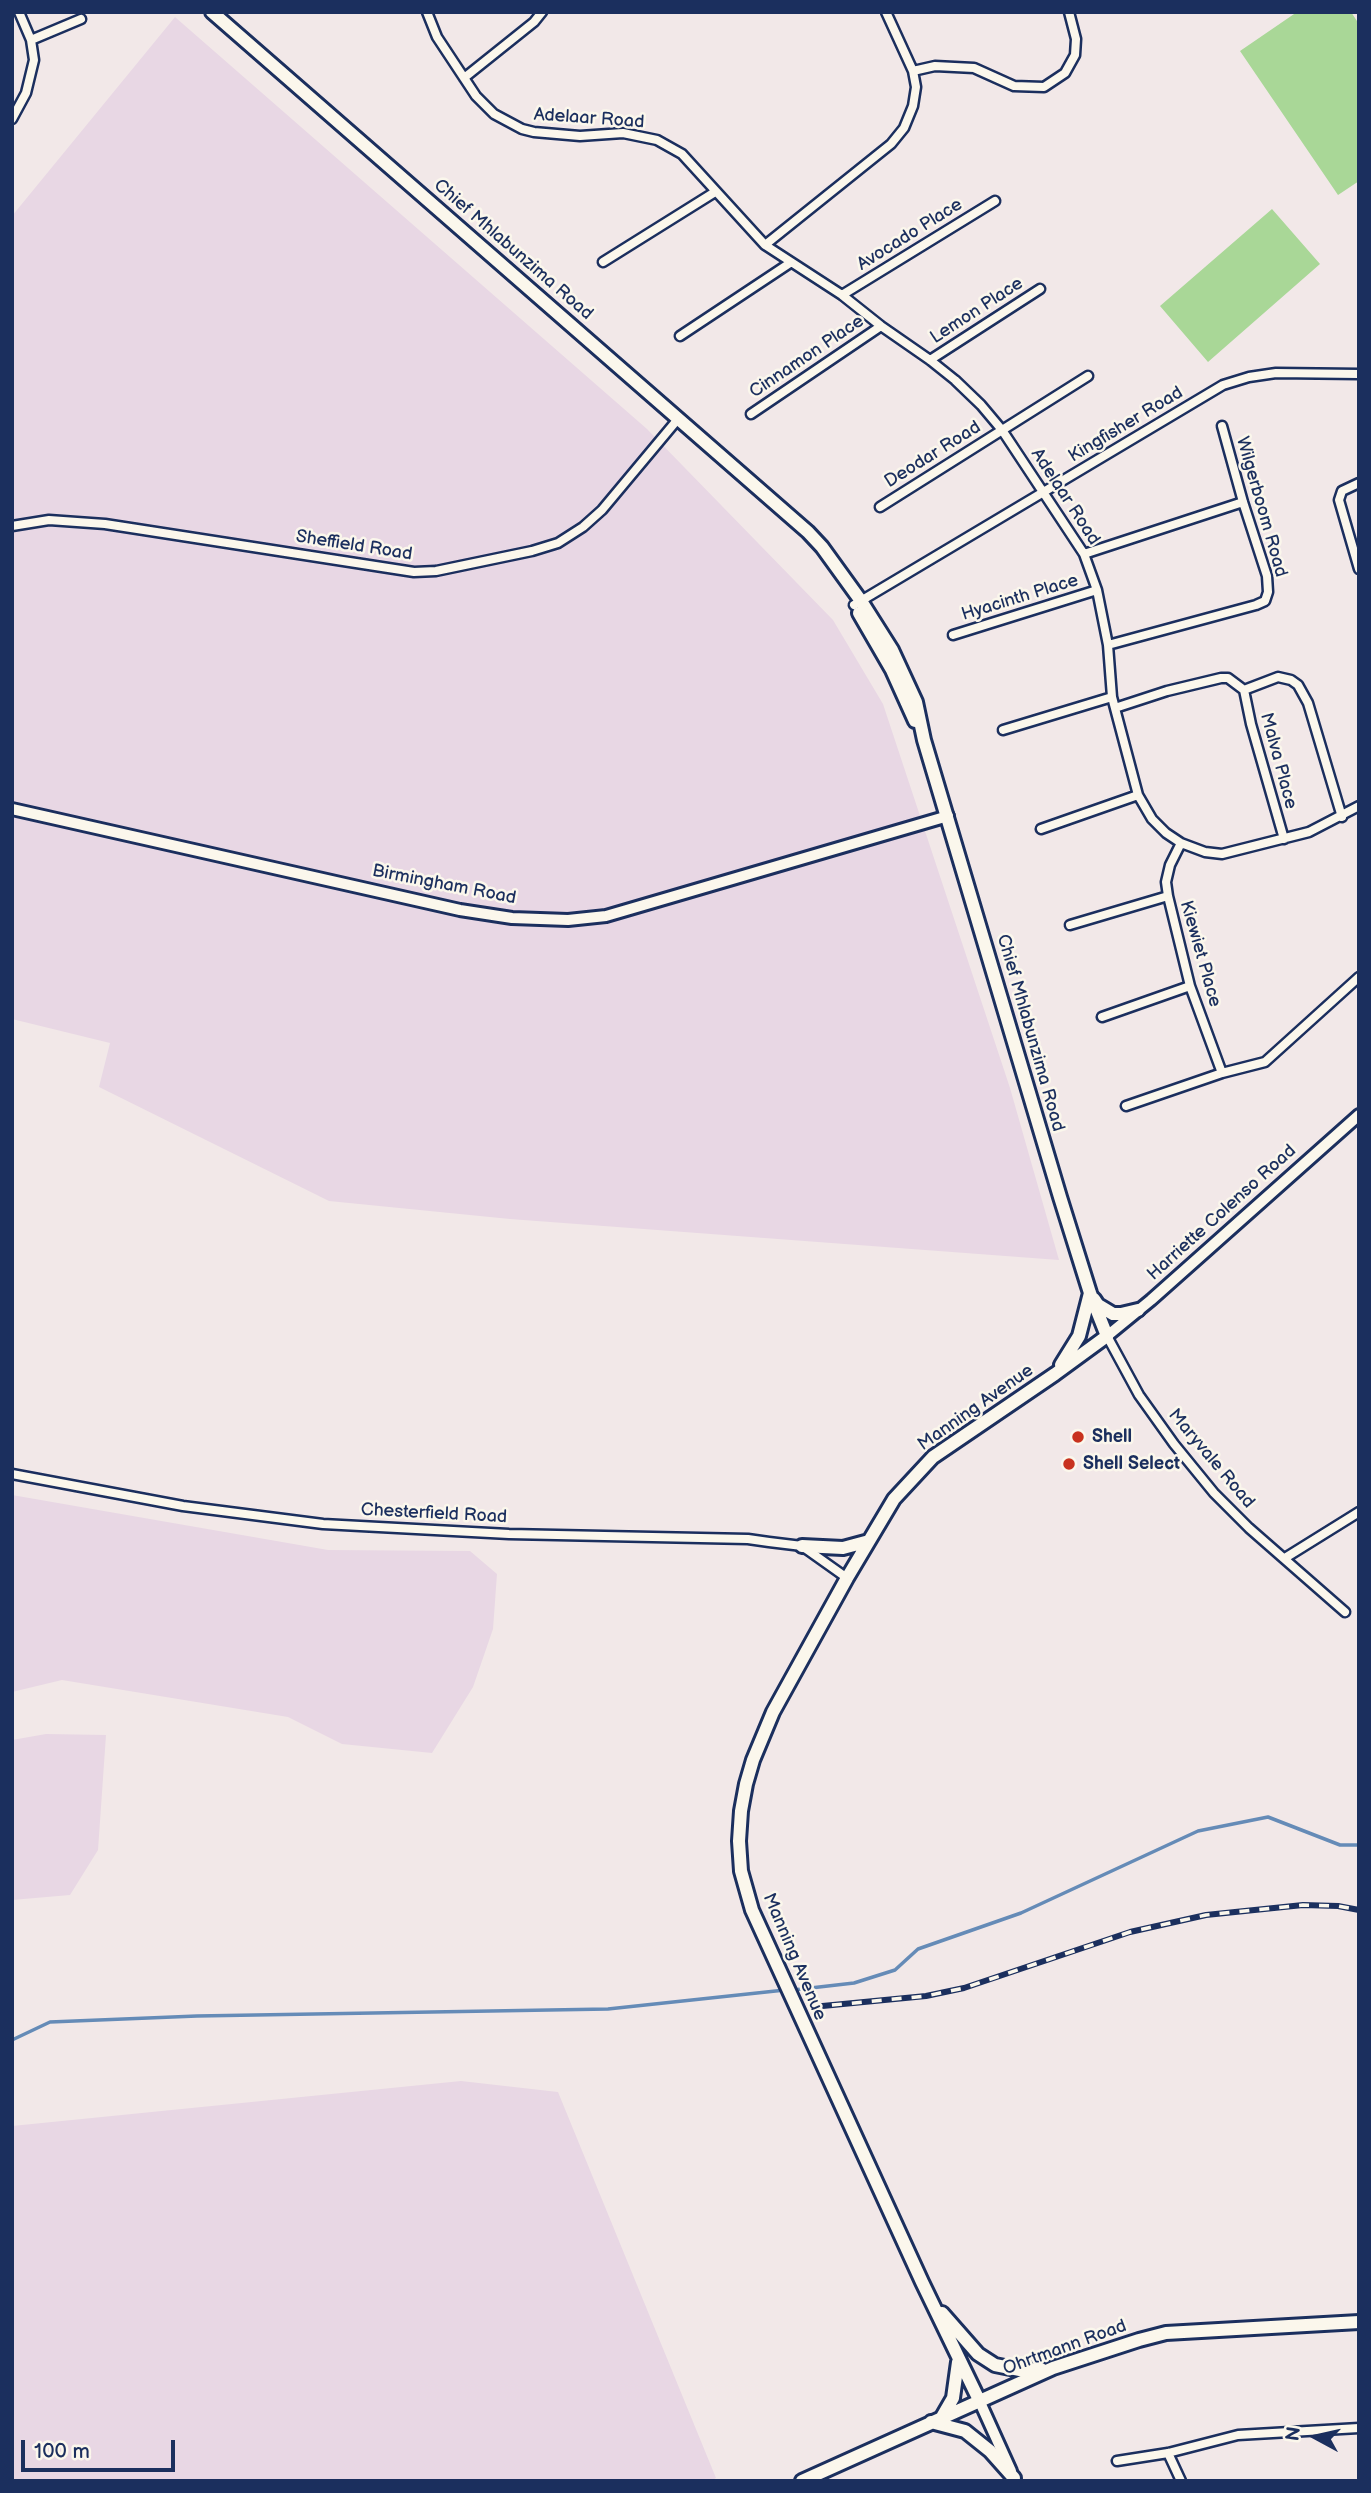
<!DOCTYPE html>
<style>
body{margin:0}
#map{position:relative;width:1371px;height:2493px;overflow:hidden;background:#f2e8e8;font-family:"Balsamiq Sans",sans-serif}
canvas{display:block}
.frame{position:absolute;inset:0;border:14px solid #1b2f5e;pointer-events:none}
.north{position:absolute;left:1280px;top:2402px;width:70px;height:70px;-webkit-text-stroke:5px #fbf7ec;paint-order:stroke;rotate:278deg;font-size:19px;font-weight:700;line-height:28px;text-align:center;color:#1b2f5e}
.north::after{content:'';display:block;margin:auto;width:24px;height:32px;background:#1b2f5e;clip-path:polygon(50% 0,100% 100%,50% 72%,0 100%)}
.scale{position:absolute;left:21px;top:2440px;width:154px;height:32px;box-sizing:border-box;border:4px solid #1b2f5e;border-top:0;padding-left:9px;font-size:21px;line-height:24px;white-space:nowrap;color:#1b2f5e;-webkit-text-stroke:5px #fbf7ec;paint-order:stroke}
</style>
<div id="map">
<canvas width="1371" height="2493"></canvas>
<div class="frame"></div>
<div class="north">N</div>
<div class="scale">100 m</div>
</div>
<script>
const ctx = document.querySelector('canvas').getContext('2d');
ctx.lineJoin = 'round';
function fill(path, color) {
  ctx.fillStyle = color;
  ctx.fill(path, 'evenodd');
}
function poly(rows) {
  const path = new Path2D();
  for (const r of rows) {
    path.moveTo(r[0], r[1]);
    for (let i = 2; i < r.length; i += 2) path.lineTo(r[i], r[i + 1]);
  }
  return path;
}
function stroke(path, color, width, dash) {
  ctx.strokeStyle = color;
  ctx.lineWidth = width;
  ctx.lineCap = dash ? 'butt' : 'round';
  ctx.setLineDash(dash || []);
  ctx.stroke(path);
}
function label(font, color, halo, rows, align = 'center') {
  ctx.font = font + ' "Balsamiq Sans",sans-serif';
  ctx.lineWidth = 5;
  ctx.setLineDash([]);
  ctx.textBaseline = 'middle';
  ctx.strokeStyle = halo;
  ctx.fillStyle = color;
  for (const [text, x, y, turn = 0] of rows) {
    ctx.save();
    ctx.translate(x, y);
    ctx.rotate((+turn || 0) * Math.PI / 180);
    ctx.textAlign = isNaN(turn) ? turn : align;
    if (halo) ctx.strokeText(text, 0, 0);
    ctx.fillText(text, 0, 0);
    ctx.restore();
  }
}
fill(poly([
 [175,17,647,429,833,620,883,704,1010,1088,1059,1260,510,1219,329,1201,99,1087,110,1043,12,1019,12,216],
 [12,1495,328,1550,470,1551,497,1574,493,1629,473,1687,432,1753,342,1744,288,1717,62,1680,12,1692],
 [46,1734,106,1735,98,1850,70,1895,12,1900,12,1740],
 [461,2081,558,2092,716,2478,710,2481,12,2481,12,2126]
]), '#e8d7e4');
fill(poly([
 [1297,12,1351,12,1359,24,1359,181,1338,195,1240,51],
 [1272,209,1320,264,1208,362,1160,306]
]), '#a9d797');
stroke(poly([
 [793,1990,854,1983,895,1970,918,1949,1021,1913,1198,1831,1268,1817,1340,1845,1359,1845],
 [12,2040,50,2022,197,2016,608,2009,785,1990]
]), '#658bb7', 3.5);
const minor = poly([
 [427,12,437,37,476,96,494,114,522,129,534,132,580,136,623,133,657,140,682,154,765,245,842,295,881,326,930,360,955,380,981,405,1002,430,1084,554,1097,590,1108,645,1112,697,1138,795,1152,819,1166,833,1181,843,1205,852,1222,854,1309,832,1359,806],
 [31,40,81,19],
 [913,71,935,66,974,68,1014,86,1044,87,1065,73,1075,55,1076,39,1069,12],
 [464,78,534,22,542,12],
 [12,119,26,93,34,60,31,40,19,12],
 [765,245,891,144,904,128,913,106,916,87,913,71,886,12],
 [603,262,715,192],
 [842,295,995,201],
 [680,336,790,263],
 [930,360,1040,289],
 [751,414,881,326],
 [1359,483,1342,491,1339,500,1359,569],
 [880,507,1088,376],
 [12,526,49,520,105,524,414,572,436,571,532,551,558,543,583,527,602,510,678,419],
 [1084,554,1243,502],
 [854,605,1223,385,1249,377,1276,373,1359,374],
 [953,635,1097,590],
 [1108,645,1256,605,1265,601,1268,592,1267,576,1243,502,1222,426],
 [1244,690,1251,724,1284,839],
 [1115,708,1167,691,1221,678,1228,678,1244,690,1278,677,1291,680,1298,685,1308,703,1342,817],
 [1003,730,1112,697],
 [1041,829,1138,795],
 [1181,843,1170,865,1166,882,1168,896,1190,986,1222,1073],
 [1070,925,1168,896],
 [1102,1017,1190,986],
 [1126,1106,1222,1073,1265,1062,1359,977],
 [1107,1336,1139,1395,1174,1444,1214,1493,1249,1528,1345,1612],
 [12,1474,183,1506,323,1524,509,1534,748,1539,769,1542,802,1546,847,1578],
 [1285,1558,1359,1512],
 [1168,2453,1181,2481],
 [1117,2461,1168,2453,1238,2435,1359,2428]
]);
const tertiary = poly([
 [12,809,460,910,512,918,568,920,606,916,948,816],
 [1107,1336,1151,1300,1359,1115],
 [979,2400,1011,2471]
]);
const secondary = poly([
 [212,12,808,532,822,547,861,601,892,650,916,702,924,740,1060,1197,1090,1293,1107,1336,1055,1374,933,1457,894,1499,847,1578,773,1712,753,1760,746,1784,741,1811,739,1841,741,1871,752,1910,922,2282,979,2400],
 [859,613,892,670,915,721],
 [1094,1299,1098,1305,1113,1314,1121,1314,1138,1310],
 [1061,1365,1079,1336,1090,1293],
 [802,1546,843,1548,869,1541],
 [942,2313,978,2354,995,2365,1020,2370,1041,2369],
 [942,2417,953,2398,958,2362],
 [931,2422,965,2431,990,2451,1014,2478],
 [802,2481,1053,2368,1139,2340,1166,2333,1359,2322]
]);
stroke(minor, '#1b2f5e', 13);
stroke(tertiary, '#1b2f5e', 16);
stroke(secondary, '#1b2f5e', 18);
stroke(minor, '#fbf7ec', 8);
stroke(tertiary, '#fbf7ec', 10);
stroke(secondary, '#fbf7ec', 12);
const rail = poly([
 [812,2007,926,1996,964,1988,1130,1932,1206,1915,1303,1905,1338,1906,1359,1910]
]);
stroke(rail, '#1b2f5e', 6);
stroke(rail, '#fbf7ec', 3.5, [10]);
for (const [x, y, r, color] of [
 [1078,1437,7,"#c8321e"],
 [1069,1464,7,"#c8321e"]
]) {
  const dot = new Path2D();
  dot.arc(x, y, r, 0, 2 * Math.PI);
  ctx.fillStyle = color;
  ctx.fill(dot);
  stroke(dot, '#fbf7ec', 2.5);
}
label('18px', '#1b2f5e', '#fbf7ec', [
 ["Adelaar Road",589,119,4],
 ["Avocado Place",910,235,-32],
 ["Chief Mhlabunzima Road",513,250,41],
 ["Lemon Place",977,311,-33],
 ["Cinnamon Place",807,357,-34],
 ["Kingfisher Road",1126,425,-31],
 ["Deodar Road",933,455,-32],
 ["Adelaar Road",1065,497,57],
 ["Wilgerboom Road",1261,507,74],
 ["Sheffield Road",354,546,9],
 ["Hyacinth Place",1020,598,-17],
 ["Malva Place",1278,761,75],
 ["Birmingham Road",444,885,11],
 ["Kiewiet Place",1200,954,74],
 ["Chief Mhlabunzima Road",1030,1033,74],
 ["Harriette Colenso Road",1222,1213,-42],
 ["Manning Avenue",976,1408,-35],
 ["Maryvale Road",1211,1459,50],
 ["Chesterfield Road",434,1514,3],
 ["Manning Avenue",794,1957,67],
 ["Ohrtmann Road",1065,2348,-20]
]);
label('bold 18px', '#1b2f5e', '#fbf7ec', [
 ["Shell",1092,1437],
 ["Shell Select",1083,1464]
], 'left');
</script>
